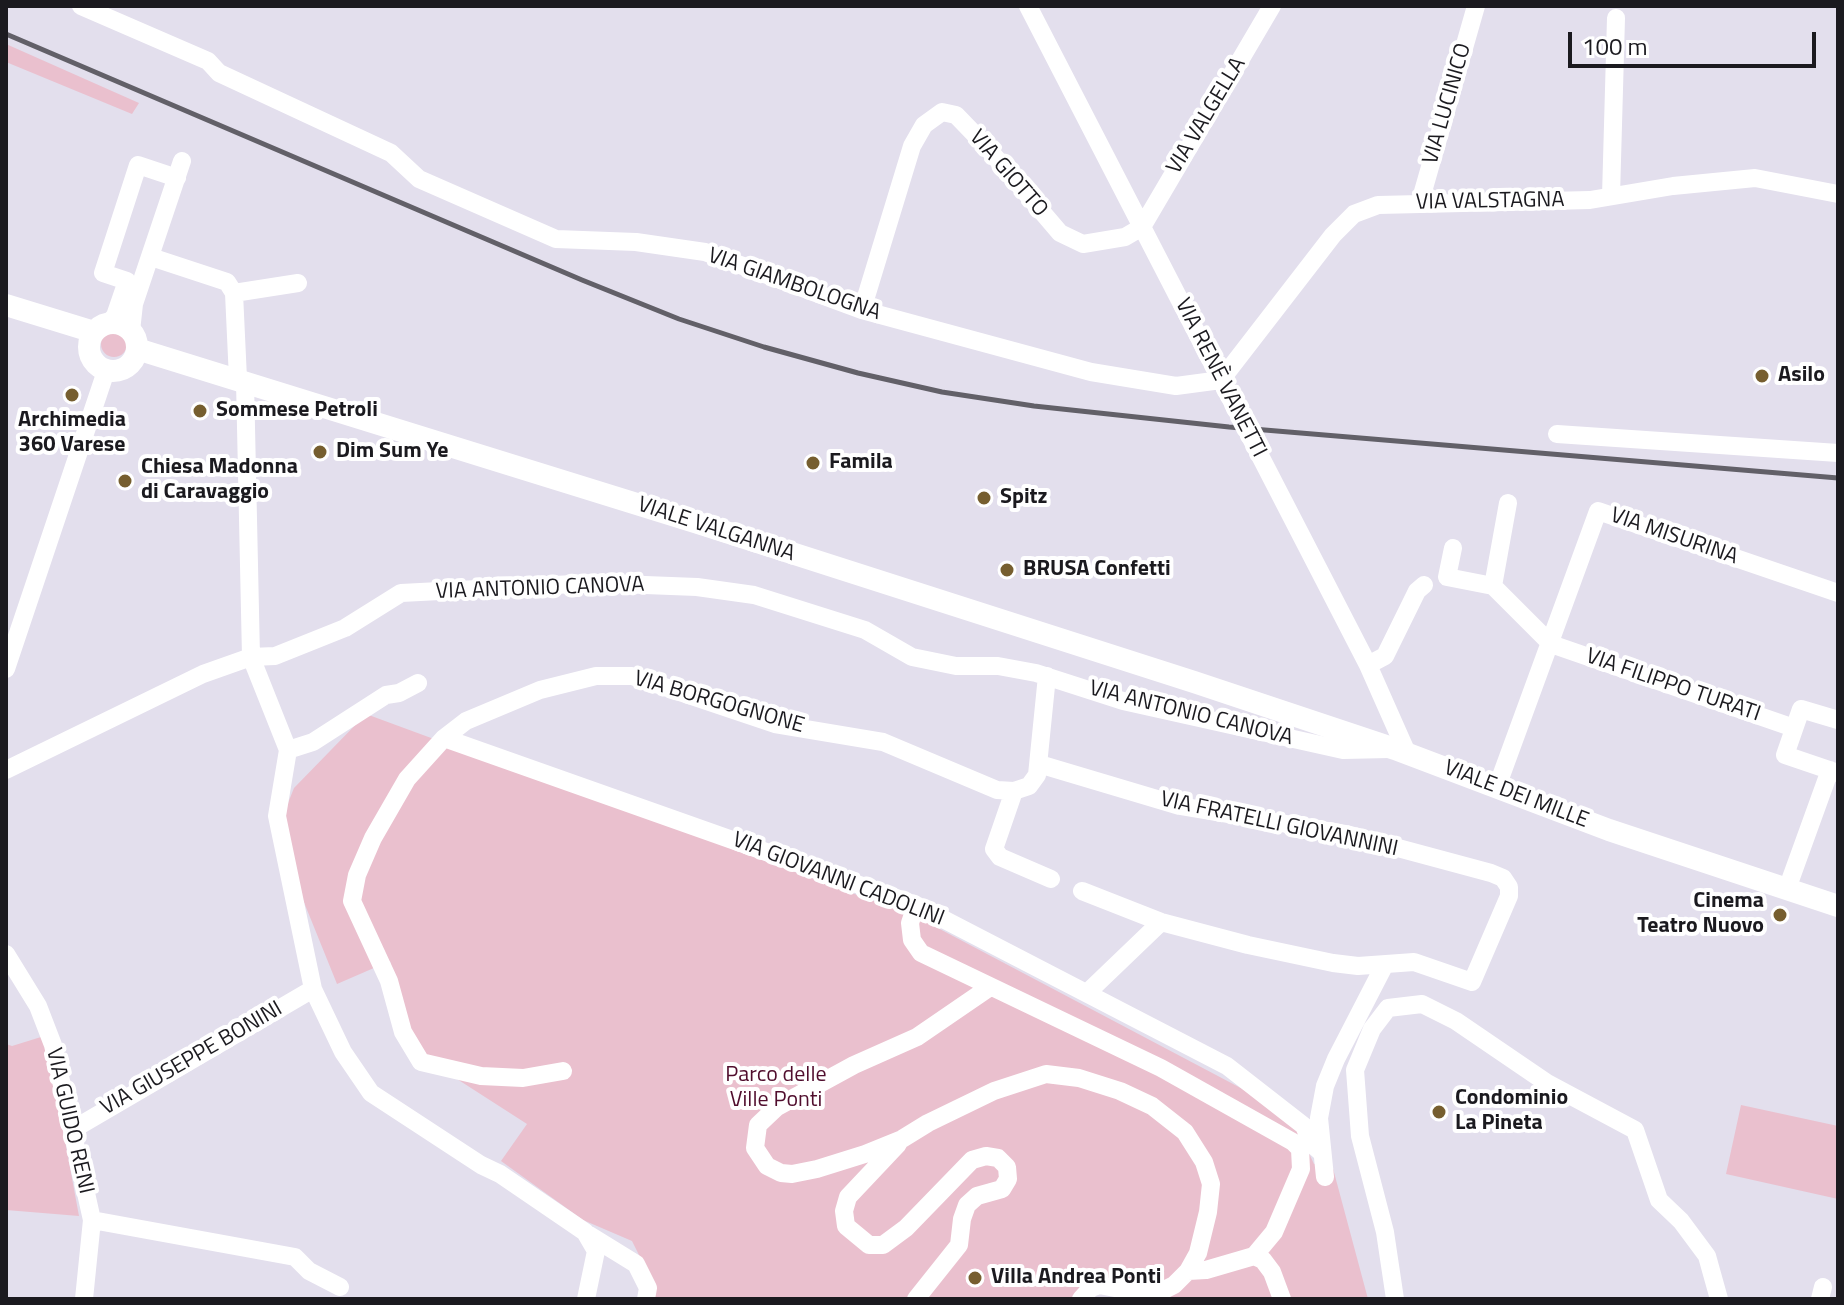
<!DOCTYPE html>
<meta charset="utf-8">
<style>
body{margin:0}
#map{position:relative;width:1844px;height:1305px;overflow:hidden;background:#e3dfed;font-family:"Titillium Web",sans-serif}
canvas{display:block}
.frame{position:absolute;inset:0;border:8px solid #1b1a1f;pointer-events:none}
.scale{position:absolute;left:1568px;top:32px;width:248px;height:36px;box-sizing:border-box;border:4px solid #1b1a1f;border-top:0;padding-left:10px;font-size:24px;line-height:28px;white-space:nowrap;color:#1b1a1f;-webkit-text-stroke:6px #fff;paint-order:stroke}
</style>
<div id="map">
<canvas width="1844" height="1305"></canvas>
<div class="frame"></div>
<div class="scale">100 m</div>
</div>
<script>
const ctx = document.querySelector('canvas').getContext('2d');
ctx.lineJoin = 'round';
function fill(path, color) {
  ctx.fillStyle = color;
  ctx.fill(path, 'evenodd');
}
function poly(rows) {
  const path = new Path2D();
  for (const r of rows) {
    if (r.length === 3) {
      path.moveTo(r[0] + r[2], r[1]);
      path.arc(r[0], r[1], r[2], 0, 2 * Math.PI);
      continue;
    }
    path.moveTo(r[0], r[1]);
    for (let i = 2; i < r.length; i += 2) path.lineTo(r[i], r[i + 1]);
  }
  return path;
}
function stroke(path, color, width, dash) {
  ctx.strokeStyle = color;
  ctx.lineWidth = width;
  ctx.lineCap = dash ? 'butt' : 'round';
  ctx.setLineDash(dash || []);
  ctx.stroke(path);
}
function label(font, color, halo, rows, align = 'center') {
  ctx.font = font + ' "Titillium Web",sans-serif';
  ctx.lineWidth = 8;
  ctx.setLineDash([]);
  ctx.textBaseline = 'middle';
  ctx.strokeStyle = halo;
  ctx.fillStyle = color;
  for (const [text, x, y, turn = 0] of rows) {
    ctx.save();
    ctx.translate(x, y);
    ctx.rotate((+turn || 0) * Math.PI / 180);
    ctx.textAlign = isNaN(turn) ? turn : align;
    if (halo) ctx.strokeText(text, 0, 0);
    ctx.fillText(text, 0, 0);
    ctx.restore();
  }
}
fill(poly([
 [6,44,139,103,132,114,6,62],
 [114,344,13],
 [366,714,917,917,1252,1094,1299,1132,1314,1164,1331,1161,1368,1299,1125,1299,1103,1282,1089,1299,653,1299,653,1283,632,1241,583,1220,501,1161,527,1124,415,1052,390,961,337,984,276,833,294,788],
 [41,1037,50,1060,79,1216,6,1210,6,1044,12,1046],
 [1741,1105,1838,1126,1838,1199,1726,1174]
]), '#eac0ce');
stroke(poly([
 [81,6,208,61,219,73,391,153,419,179,556,239,636,242,705,252,862,310,1091,372,1176,386,1221,380,1333,235,1354,214,1378,205,1590,200,1673,186,1755,178,1838,194],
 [1028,6,1368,665,1407,753],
 [1611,196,1616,18],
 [1420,202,1476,6],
 [151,257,227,282,234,293,238,379],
 [234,293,298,283],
 [862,310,912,146,924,125,942,112,956,115,984,144,1060,233,1083,244,1125,237,1142,227,1272,6],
 [108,324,115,316,127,281,103,273,138,165,177,178],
 [131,331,134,304,182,161],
 [245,381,251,657,288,750,277,816,313,989,343,1052,371,1093,481,1165,500,1174,585,1232,596,1251,586,1299],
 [1557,434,1838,453],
 [1453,548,1447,577,1493,586,1551,644,1794,728],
 [1493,586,1508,503],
 [1368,665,1385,656,1417,591,1424,585],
 [6,669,106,371],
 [1838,720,1801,709,1785,755,1838,773],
 [444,738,916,905,1227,1066,1304,1126,1312,1144,1322,1153],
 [288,750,313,742,386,695,399,693,418,683],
 [1039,764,1180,806,1346,834,1491,873,1503,878,1509,887,1509,896,1472,982,1414,962,1358,966,1333,963,1248,945,1161,922,1082,891],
 [6,770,203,674,251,657,275,656,345,628,401,593,593,583,697,587,754,595,865,630,912,657,956,666,998,666,1036,673,1123,701,1343,750,1389,749],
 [1497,787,1598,511,1838,593],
 [1014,791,994,849,1000,857,1051,879],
 [1787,889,1830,770],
 [916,905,910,923,912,940,921,953,1161,1068,1293,1142,1300,1149,1301,1169,1274,1232,1254,1256],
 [6,954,38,1006,53,1045,92,1220,84,1299],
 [990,987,917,1037,854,1065,777,1107,758,1125,755,1148,767,1166,781,1173,792,1174,817,1169,865,1154,902,1139,928,1123,994,1091,1046,1074,1079,1078,1120,1091,1152,1106,1185,1132,1204,1162,1211,1184,1208,1212,1198,1253,1188,1271,1174,1285,1160,1292,1141,1293,1099,1285,1091,1288,1081,1299],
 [1087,993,1161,922],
 [563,1071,523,1078,481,1076,421,1062,403,1032,389,981,352,901,357,875,373,838,407,779,444,738,466,721,540,690,596,676,632,676,775,724,883,742,997,790,1014,791,1029,786,1037,775,1047,676],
 [72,1130,313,989],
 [898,1144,848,1197,844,1211,846,1226,869,1245,883,1245,906,1228,972,1160,986,1156,998,1158,1007,1167,1008,1179,1002,1189,977,1196,967,1205,962,1219,959,1245,916,1299],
 [1325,1177,1319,1118,1325,1086,1336,1059,1384,966],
 [92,1220,295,1257,309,1271,340,1287],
 [589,1235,636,1264,648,1288,646,1299],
 [1188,1271,1206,1270,1254,1256,1263,1260,1272,1272,1282,1299],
 [1395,1299,1385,1232,1360,1136,1355,1070,1372,1029,1388,1008,1422,1004,1456,1021,1547,1083,1635,1130,1659,1200,1681,1221,1707,1256,1719,1299],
 [1820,1299,1823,1287]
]), '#fff', 18);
stroke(poly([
 [6,305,94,332],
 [113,347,24],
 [137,349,698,523,1194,682,1395,749,1609,830,1838,906]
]), '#fff', 22);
stroke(poly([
 [6,34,582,280,679,319,764,347,858,373,942,392,1034,406,1229,427,1838,478]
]), '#626068', 5);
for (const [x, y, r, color] of [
 [1762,376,8,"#765e2f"],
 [72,395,8,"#765e2f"],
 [200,411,8,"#765e2f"],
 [320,452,8,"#765e2f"],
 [813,463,8,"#765e2f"],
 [125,481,8,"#765e2f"],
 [984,498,8,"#765e2f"],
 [1007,570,8,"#765e2f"],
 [1780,915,8,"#765e2f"],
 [1439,1112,8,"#765e2f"],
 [975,1278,8,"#765e2f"]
]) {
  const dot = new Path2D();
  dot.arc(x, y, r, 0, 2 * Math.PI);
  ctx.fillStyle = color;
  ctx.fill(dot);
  stroke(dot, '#fff', 3);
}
label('22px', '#1b1a1f', '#fff', [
 ["VIA LUCINICO",1448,104,-74],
 ["VIA VALGELLA",1207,116,-59],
 ["VIA GIOTTO",1008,174,49],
 ["VIA VALSTAGNA",1490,202,-1],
 ["VIA GIAMBOLOGNA",794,285,19],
 ["VIA RENÈ VANETTI",1220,378,63],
 ["VIALE VALGANNA",716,530,18],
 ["VIA MISURINA",1674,537,19],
 ["VIA ANTONIO CANOVA",540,589,-2],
 ["VIA FILIPPO TURATI",1673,686,19],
 ["VIA BORGOGNONE",719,703,16],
 ["VIA ANTONIO CANOVA",1191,714,14],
 ["VIALE DEI MILLE",1516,795,21],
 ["VIA FRATELLI GIOVANNINI",1279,825,12],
 ["VIA GIOVANNI CADOLINI",838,880,21],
 ["VIA GIUSEPPE BONINI",192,1059,-30],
 ["VIA GUIDO RENI",69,1121,77]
]);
label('bold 22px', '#1b1a1f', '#fff', [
 ["Asilo",1778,376],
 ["Sommese Petroli",216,411],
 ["Archimedia",72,421,"center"],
 ["360 Varese",72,446,"center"],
 ["Dim Sum Ye",336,452],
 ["Famila",829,463],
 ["Chiesa Madonna",141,468],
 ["di Caravaggio",141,493],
 ["Spitz",1000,498],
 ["BRUSA Confetti",1023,570],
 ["Cinema",1764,902,"right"],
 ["Teatro Nuovo",1764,927,"right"],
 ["Condominio",1455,1099],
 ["La Pineta",1455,1124],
 ["Villa Andrea Ponti",991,1278]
], 'left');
label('22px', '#500d2d', '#fff', [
 ["Parco delle",776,1076],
 ["Ville Ponti",776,1101]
]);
</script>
